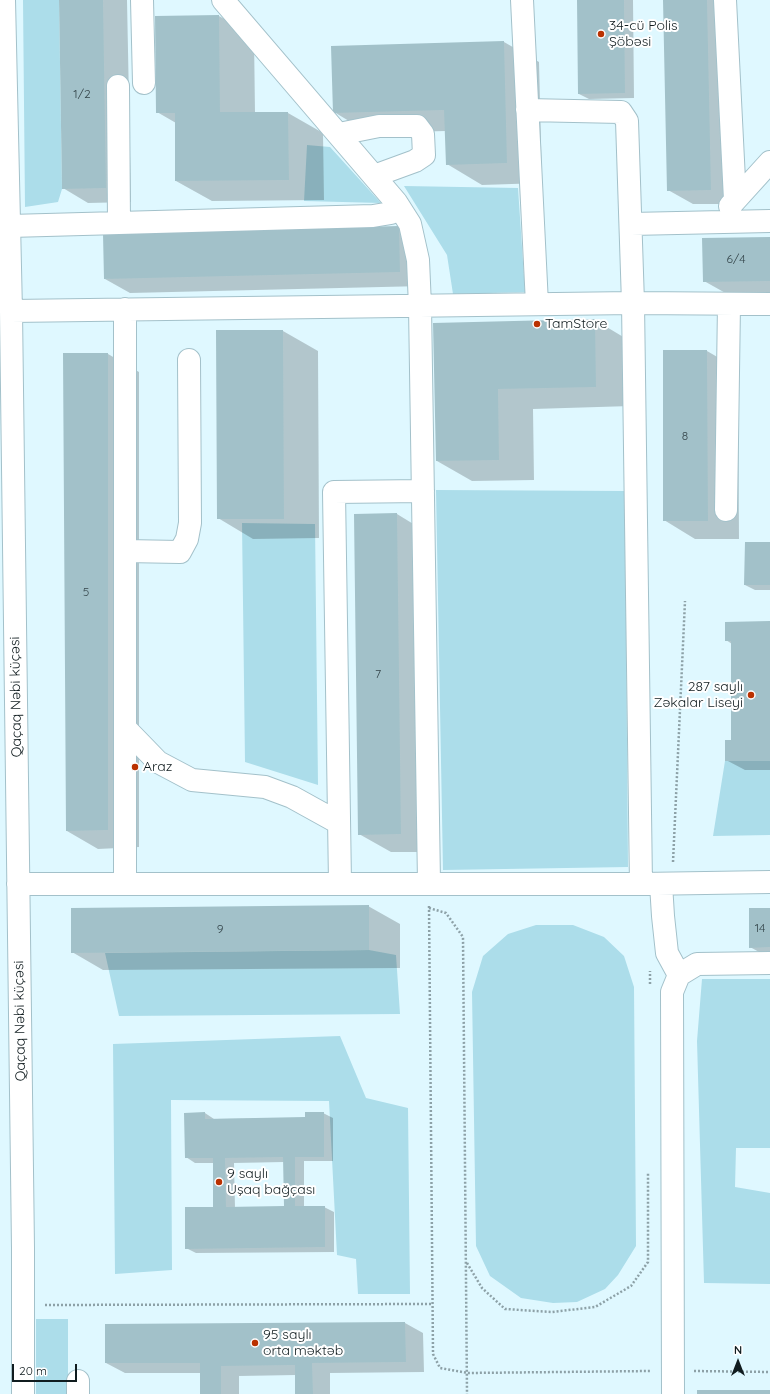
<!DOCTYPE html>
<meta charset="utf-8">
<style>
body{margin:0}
#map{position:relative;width:770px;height:1394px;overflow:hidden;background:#dff8ff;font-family:Quicksand,sans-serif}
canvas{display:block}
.north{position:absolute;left:718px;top:1342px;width:40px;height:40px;-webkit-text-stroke:3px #fff;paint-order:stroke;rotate:0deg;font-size:11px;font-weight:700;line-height:16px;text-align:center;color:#101c1f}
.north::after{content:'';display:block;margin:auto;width:14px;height:18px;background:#101c1f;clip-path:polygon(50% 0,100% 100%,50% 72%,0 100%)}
.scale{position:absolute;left:12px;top:1364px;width:65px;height:18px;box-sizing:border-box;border:2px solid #101c1f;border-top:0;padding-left:5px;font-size:12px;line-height:14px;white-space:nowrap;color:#101c1f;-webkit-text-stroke:3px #fff;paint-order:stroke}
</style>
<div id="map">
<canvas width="770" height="1394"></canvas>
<div class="north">N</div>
<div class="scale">20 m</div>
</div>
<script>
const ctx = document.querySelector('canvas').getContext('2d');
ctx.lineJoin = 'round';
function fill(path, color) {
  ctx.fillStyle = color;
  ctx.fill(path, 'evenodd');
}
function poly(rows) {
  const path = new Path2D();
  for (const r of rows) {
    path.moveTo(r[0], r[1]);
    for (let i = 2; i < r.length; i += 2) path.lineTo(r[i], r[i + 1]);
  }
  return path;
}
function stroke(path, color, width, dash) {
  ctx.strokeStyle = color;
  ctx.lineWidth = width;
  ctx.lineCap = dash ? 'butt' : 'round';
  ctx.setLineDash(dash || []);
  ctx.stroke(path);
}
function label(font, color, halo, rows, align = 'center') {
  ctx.font = font + ' Quicksand,sans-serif';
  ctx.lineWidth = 4;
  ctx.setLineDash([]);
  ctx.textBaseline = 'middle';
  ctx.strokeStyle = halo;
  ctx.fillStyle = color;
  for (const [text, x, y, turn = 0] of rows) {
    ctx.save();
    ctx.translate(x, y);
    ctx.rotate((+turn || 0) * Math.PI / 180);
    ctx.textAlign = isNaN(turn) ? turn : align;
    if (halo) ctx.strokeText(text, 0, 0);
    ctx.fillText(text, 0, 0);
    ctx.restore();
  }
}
fill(poly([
 [23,0,59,0,62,189,58,202,25,207],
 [307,145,330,147,381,203,304,201],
 [404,186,518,188,525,292,453,294,447,255],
 [436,490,625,491,628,867,443,870],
 [242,523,315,524,318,785,245,762],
 [725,761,770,761,770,835,713,836],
 [536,925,573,925,604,937,624,956,634,987,636,1246,618,1275,605,1289,577,1302,553,1303,521,1298,490,1276,476,1246,472,992,483,956,508,934],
 [369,950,396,955,400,1014,119,1016,105,953],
 [702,979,770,979,770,1148,736,1148,735,1187,770,1193,770,1284,704,1283,697,1041],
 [340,1036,366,1098,408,1108,410,1294,358,1294,356,1259,337,1255,329,1101,171,1100,172,1270,115,1274,113,1044],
 [36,1319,68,1319,68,1394,36,1394]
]), '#acddea');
fill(poly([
 [60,0,127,0,131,202,88,203,63,188],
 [578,0,633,0,634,98,589,99,579,94],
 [664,0,732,0,735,204,693,204,668,190],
 [219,16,254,36,255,113,288,113,323,133,324,200,212,201,176,181,176,123,157,112],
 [504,42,539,62,542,183,482,185,447,164,446,131,369,133,334,112],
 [398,228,423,242,424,286,130,293,105,279],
 [770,238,770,295,729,295,704,281],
 [595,320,630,341,631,406,533,409,534,480,472,481,437,461,434,324],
 [283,331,318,351,319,538,253,539,218,518],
 [707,351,738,369,739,539,695,539,664,520],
 [64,354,108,354,139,372,139,847,98,849,67,831],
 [397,514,428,533,432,852,391,852,359,834],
 [770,543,770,590,755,590,745,585],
 [770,623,770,770,745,770,726,760,732,741,732,644,726,640],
 [368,906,400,924,400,968,103,970,72,952],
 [770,909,770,958,750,947],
 [205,1113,214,1119,306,1118,323,1113,333,1118,333,1161,304,1161,304,1207,324,1207,334,1212,334,1252,196,1253,186,1248,214,1208,214,1163,195,1163,186,1157],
 [284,1162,285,1207,235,1208,234,1163],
 [405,1323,423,1333,424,1372,330,1373,330,1394,296,1394,296,1375,239,1376,239,1394,201,1394,201,1373,125,1373,106,1363,106,1325]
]), '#0003');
fill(poly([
 [59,0,103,0,106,188,62,189],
 [577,0,624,0,625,93,578,94],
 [663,0,707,0,711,190,667,191],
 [219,15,220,112,288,112,289,180,175,181,175,113,156,113,155,16],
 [504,41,507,163,446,165,444,110,333,113,331,46],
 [399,226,400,272,104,279,103,234],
 [770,237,770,281,703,282,702,238],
 [595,319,596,387,498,389,499,460,436,461,433,323],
 [216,330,283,330,284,519,217,519],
 [663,350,707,350,708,521,663,521],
 [63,353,108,353,108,830,66,831],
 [397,513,401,834,358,835,354,514],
 [745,542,770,542,770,585,744,585],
 [770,621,770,761,725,761,725,740,731,740,731,641,725,641,725,622],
 [369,905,369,950,71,953,71,908],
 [749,908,770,908,770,947,749,948],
 [205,1112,205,1119,305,1117,305,1112,324,1112,324,1157,295,1157,295,1206,325,1206,325,1247,185,1249,185,1207,213,1207,213,1158,185,1158,184,1113],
 [283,1157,284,1206,226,1207,225,1158],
 [405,1322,406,1362,312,1363,313,1394,295,1394,295,1365,221,1366,221,1394,200,1394,200,1363,105,1363,105,1324],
 [697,1390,770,1390,770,1394,697,1394]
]), '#a2c1c9');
const minor = poly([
 [4,0,11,311,23,1248,23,1394],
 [142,0,144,83],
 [223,0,396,202,410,224,418,260,420,306,429,883],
 [522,0,537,304],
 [725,0,735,200],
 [118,86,119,223],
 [527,110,621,112,627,121,633,303,641,884],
 [339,134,379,126,417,126,423,134,424,155,415,161,374,176],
 [730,206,770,162],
 [631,224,770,221],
 [10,226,373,216,391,213,400,208],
 [125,309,125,884],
 [11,311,633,303,770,304],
 [726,510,729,304],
 [125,551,180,552,187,539,190,523,189,360],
 [125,728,158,762,192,780,265,787,292,797,339,823],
 [340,883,334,492,423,491],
 [18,884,641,884,770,882],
 [661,884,663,916,667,953,679,975],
 [78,1394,78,1381],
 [673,1394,672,992,679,975,697,964,770,963]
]);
stroke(minor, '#a3c1ca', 24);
stroke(poly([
 [673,862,685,601],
 [429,906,433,1354,440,1368,468,1373,651,1371],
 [429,908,446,913,463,937,467,1394],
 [650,984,650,971],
 [467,1263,482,1288,505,1309,552,1312,595,1307,631,1286,648,1262,648,1173],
 [45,1305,433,1304],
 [694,1371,770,1372]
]), '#8da1a7', 2.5, [2, 2]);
stroke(minor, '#fff', 22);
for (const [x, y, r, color] of [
 [601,34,4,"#ba3100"],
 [537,324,4,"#ba3100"],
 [751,695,4,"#ba3100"],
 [135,767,4,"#ba3100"],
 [219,1182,4,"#ba3100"],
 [255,1343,4,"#ba3100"]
]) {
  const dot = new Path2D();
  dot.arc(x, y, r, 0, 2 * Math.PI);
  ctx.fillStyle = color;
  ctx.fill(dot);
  stroke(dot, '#fff', 1.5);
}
label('12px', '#34454a', null, [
 ["1/2",82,94],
 ["6/4",736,259],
 ["8",685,436],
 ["5",86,592],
 ["7",378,674],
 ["14",760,928],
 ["9",220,929]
]);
label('14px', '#101c1f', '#fff', [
 ["34-cü Polis",609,26],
 ["Şöbəsi",609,42],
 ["TamStore",545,324],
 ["287 saylı",743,687,"right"],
 ["Zəkalar Liseyi",743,703,"right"],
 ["Araz",143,767],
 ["9 saylı",227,1174],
 ["Uşaq bağçası",227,1190],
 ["95 saylı",263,1335],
 ["orta məktəb",263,1351]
], 'left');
label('14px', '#101c1f', '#fff', [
 ["Qaçaq Nəbi küçəsi",16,697,-91],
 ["Qaçaq Nəbi küçəsi",20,1021,-91]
]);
</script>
